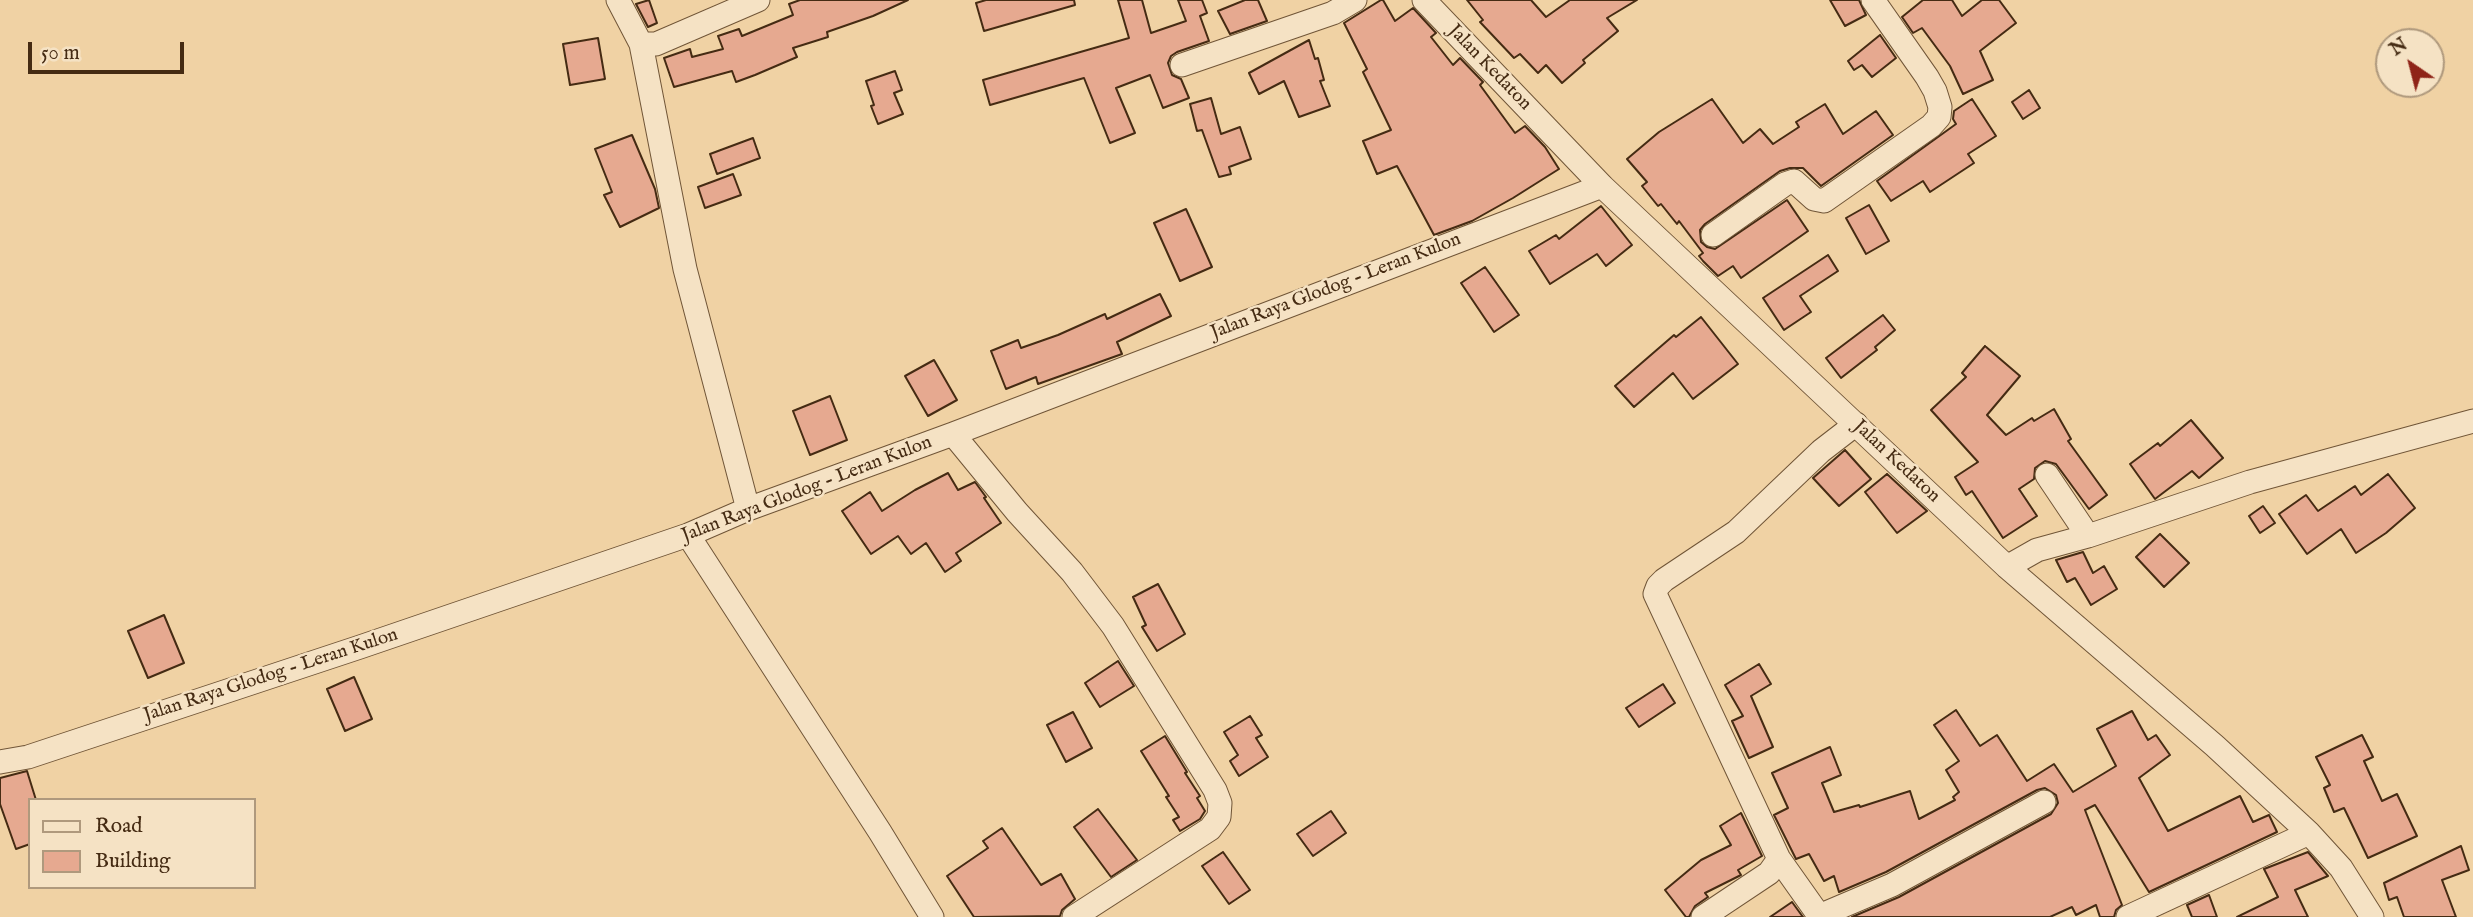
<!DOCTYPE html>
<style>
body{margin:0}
#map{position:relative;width:2473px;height:917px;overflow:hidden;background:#f0d2a4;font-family:"IM FELL English",serif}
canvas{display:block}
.legend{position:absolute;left:28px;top:798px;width:228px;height:91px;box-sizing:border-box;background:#f5e2c4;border:2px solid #af997d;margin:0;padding:9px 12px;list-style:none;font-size:21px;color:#452b13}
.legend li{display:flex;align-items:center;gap:14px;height:35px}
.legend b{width:35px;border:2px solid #af997d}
.north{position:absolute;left:2375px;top:28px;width:70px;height:70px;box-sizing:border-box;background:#f5e2c4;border:2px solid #af997d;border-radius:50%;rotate:325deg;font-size:19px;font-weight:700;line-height:28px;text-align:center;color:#452b13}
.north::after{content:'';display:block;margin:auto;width:24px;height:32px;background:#8f2418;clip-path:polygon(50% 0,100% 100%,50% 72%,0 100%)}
.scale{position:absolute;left:28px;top:42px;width:156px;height:32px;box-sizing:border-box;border:4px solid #452b13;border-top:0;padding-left:9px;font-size:21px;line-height:24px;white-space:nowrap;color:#452b13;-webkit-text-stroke:5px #f5e2c4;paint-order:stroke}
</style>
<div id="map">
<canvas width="2473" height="917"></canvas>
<ul class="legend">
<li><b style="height:9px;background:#f5e2c4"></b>Road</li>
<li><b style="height:19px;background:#e6a990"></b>Building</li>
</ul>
<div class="north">N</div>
<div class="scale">50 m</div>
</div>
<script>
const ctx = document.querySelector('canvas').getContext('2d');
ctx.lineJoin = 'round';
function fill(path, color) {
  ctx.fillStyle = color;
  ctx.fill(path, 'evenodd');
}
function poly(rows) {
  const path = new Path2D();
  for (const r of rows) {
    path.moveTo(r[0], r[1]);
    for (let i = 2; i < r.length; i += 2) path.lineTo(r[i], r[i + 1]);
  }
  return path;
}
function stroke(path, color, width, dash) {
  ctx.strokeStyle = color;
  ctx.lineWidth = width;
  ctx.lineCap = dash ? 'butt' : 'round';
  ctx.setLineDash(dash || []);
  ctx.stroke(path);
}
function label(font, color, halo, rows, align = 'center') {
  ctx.font = font + ' "IM FELL English",serif';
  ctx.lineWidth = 5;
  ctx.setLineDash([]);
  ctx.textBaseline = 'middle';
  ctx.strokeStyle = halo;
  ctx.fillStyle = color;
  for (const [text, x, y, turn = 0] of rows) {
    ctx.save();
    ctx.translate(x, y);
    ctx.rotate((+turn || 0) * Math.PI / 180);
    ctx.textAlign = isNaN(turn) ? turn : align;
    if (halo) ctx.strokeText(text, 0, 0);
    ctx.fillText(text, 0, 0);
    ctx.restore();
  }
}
const building = poly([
 [649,0,657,23,648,27,636,4,649,0],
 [800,0,908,0,873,16,827,32,828,37,793,48,797,57,755,75,736,82,732,71,674,87,664,58,690,49,692,57,723,49,718,36,739,29,742,36,793,15,789,4,800,0],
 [986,0,1074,0,1075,5,984,31,976,3,986,0],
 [1118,0,1142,0,1151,33,1186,21,1178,0,1202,0,1207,13,1200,16,1209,41,1177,52,1171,56,1168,63,1172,75,1181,79,1189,98,1163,108,1150,75,1116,88,1135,133,1110,143,1084,78,990,105,983,80,1129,38,1118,0],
 [1245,0,1258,0,1267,21,1230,34,1218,11,1245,0],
 [1381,0,1383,0,1395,21,1413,8,1436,33,1431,37,1453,65,1460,58,1483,82,1480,85,1515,133,1525,126,1545,147,1559,169,1513,198,1472,221,1434,235,1397,166,1377,174,1363,141,1391,130,1363,72,1367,69,1344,23,1381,0],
 [1467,0,1531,0,1546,17,1570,0,1637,0,1607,18,1618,31,1583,60,1585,63,1562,83,1546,65,1538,73,1520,54,1514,58,1480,22,1483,20,1467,0],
 [1830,0,1859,0,1866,15,1845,26,1830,0],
 [1923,0,1952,0,1962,16,1982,0,1999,0,2016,23,1980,51,1993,80,1963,94,1950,66,1922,28,1913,33,1902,17,1923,0],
 [1880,35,1896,58,1872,77,1862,65,1854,70,1848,61,1880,35],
 [598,38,605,79,570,85,563,44,598,38],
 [1309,40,1315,59,1318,58,1324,80,1320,81,1330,106,1299,117,1284,81,1259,94,1249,73,1309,40],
 [895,71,902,90,894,93,903,114,878,124,871,106,874,105,866,81,895,71],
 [2029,90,2040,108,2023,119,2012,102,2029,90],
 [1211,98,1221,134,1240,127,1251,159,1229,167,1231,174,1219,177,1202,130,1197,131,1190,104,1211,98],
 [1712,99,1743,143,1760,129,1773,144,1799,127,1796,122,1825,104,1843,134,1876,111,1893,135,1821,186,1803,168,1790,168,1780,171,1705,224,1700,230,1701,242,1707,247,1715,249,1787,200,1808,231,1741,278,1733,266,1718,276,1703,261,1699,256,1703,253,1679,221,1677,224,1661,204,1658,206,1642,186,1647,182,1627,159,1659,132,1712,99],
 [1972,99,1996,136,1968,154,1974,163,1930,192,1923,181,1891,201,1877,181,1956,124,1953,119,1954,111,1972,99],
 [632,135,655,189,659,208,620,227,604,195,612,192,595,149,632,135],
 [753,138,760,158,717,174,710,154,753,138],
 [733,174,741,195,705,208,698,187,733,174],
 [1869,205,1889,241,1866,254,1846,218,1869,205],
 [1601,206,1632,245,1606,266,1597,254,1550,284,1529,251,1556,235,1559,239,1601,206],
 [1186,209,1212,267,1180,281,1154,223,1186,209],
 [1828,255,1838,271,1800,296,1811,312,1784,330,1763,298,1828,255],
 [1485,267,1519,315,1494,332,1461,283,1485,267],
 [1160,294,1171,316,1117,342,1122,354,1038,384,1036,377,1006,389,991,351,1018,340,1021,348,1058,335,1105,314,1107,319,1160,294],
 [1883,315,1895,330,1875,347,1877,350,1841,378,1826,358,1883,315],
 [1701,317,1738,364,1693,399,1673,373,1634,407,1615,386,1674,335,1676,337,1701,317],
 [1985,346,2020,376,1987,415,2006,435,2032,418,2034,421,2054,409,2071,439,2068,441,2107,495,2089,509,2056,464,2045,461,2035,468,2034,479,2019,489,2037,516,2003,538,1972,491,1966,495,1955,477,1978,462,1931,410,1966,377,1962,373,1985,346],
 [934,360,957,400,928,416,905,376,934,360],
 [830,396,847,440,810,455,793,411,830,396],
 [2191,420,2223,458,2199,478,2192,471,2155,499,2130,464,2158,443,2160,446,2191,420],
 [1845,450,1871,479,1839,506,1813,478,1845,450],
 [948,473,958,490,975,482,986,497,984,498,1001,523,956,553,961,561,945,572,926,543,911,554,898,536,871,554,842,511,870,492,882,511,915,490,948,473],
 [1887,474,1927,511,1897,533,1865,492,1887,474],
 [2388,474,2415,508,2386,533,2356,553,2341,529,2307,554,2279,514,2306,495,2318,511,2355,486,2361,495,2388,474],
 [2263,506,2275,523,2260,533,2249,516,2263,506],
 [2160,534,2189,563,2164,587,2136,557,2160,534],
 [2083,552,2093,573,2104,566,2117,589,2091,605,2075,578,2067,582,2056,560,2083,552],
 [1158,584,1185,634,1157,651,1142,627,1146,625,1133,597,1158,584],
 [164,615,184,663,148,678,128,631,164,615],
 [1118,661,1134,686,1100,707,1085,683,1118,661],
 [1759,664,1771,684,1751,696,1773,747,1749,758,1732,721,1743,716,1725,685,1759,664],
 [354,677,372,719,345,731,327,689,354,677],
 [1663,684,1675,703,1639,727,1626,708,1663,684],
 [1956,710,1980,746,1997,735,2027,781,2054,764,2073,792,2116,766,2097,729,2132,711,2148,740,2156,735,2170,755,2139,778,2168,831,2240,796,2253,822,2269,815,2277,832,2149,892,2095,805,2085,810,2122,905,2116,910,2114,917,2100,917,2096,905,2076,915,2072,907,2050,917,1852,917,1899,897,2051,814,2058,803,2056,795,2045,788,2037,790,1886,872,1839,892,1834,876,1824,881,1809,854,1796,859,1774,815,1788,808,1772,773,1830,747,1841,775,1822,783,1834,812,1859,805,1860,807,1910,791,1919,819,1955,800,1953,797,1959,792,1946,770,1959,761,1934,725,1956,710],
 [1073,712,1092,748,1066,762,1047,725,1073,712],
 [1250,716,1262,735,1256,738,1268,757,1239,776,1230,761,1238,755,1224,732,1250,716],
 [2362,735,2373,757,2364,761,2382,801,2397,794,2417,836,2368,858,2344,808,2334,812,2324,788,2330,785,2316,757,2362,735],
 [1165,736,1187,772,1185,773,1200,796,1197,798,1205,811,1200,819,1180,831,1173,820,1179,817,1166,797,1169,796,1141,751,1165,736],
 [27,771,36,800,30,800,30,844,16,849,0,804,0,778,27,771],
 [1098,809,1137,860,1111,877,1074,827,1098,809],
 [1331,811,1346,833,1313,856,1297,834,1331,811],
 [1741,813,1762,856,1738,870,1741,875,1705,893,1708,897,1695,906,1689,917,1686,917,1665,890,1701,860,1731,845,1720,826,1741,813],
 [1002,828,1041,885,1061,874,1075,899,1062,910,1060,916,974,917,947,876,988,848,983,841,1002,828],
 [2461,846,2469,870,2442,880,2456,917,2404,917,2397,897,2389,900,2384,883,2461,846],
 [1223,852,1250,890,1229,904,1202,866,1223,852],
 [2308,852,2328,876,2295,890,2308,917,2237,917,2278,897,2264,869,2308,852],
 [2209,895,2217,917,2192,917,2187,905,2209,895],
 [1792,902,1803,917,1770,917,1792,902]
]);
fill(building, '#e6a990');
stroke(building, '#452b13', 2);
const minor = poly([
 [618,0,641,44,656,44,758,0],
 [1424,0,1602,186,2007,567,2215,746,2309,833,2341,868,2372,917],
 [641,44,685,269,748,509],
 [1182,65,1333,13,1355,0],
 [1713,235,1785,184,1794,181,1814,199,1824,201,1931,126,1939,117,1940,107,1935,91,1927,77,1873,0],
 [953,434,1017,512,1072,572,1113,626,1215,790,1220,803,1219,817,1210,829,1074,917],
 [2047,475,2088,536],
 [688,535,880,832,932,917],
 [2007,567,2037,550,2088,536,2250,482,2473,421],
 [0,762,28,757,360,647,688,535,748,509,953,434,1602,186],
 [1779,859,1820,917],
 [1819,916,1892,885,2044,802],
 [1703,917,1769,873,1779,859,1655,594,1658,586,1664,580,1736,532,1821,451,1856,424],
 [2128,917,2309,833]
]);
stroke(minor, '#705537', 25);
stroke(minor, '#f5e2c4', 23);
label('19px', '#452b13', '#f5e2c4', [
 ["Jalan Kedaton",1489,68,46],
 ["Jalan Raya Glodog - Leran Kulon",1336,287,-21],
 ["Jalan Kedaton",1896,462,43],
 ["Jalan Raya Glodog - Leran Kulon",807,490,-21],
 ["Jalan Raya Glodog - Leran Kulon",271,676,-18]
]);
</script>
